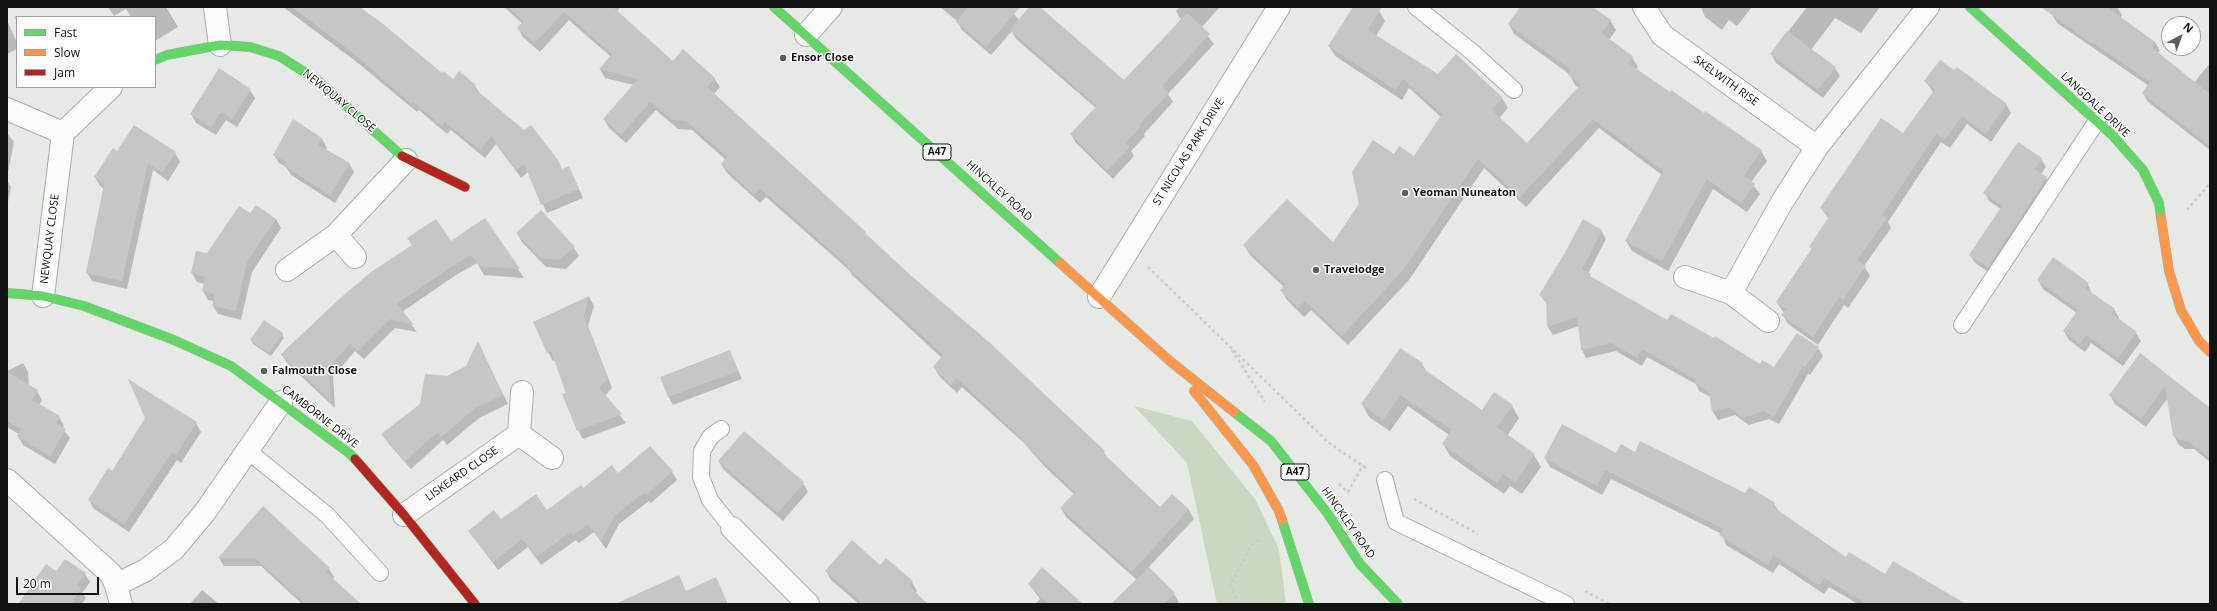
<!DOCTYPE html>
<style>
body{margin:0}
#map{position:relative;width:2217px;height:611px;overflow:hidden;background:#e5ebe4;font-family:"Open Sans",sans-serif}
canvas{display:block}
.frame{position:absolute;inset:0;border:8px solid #10130f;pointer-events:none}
.legend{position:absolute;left:16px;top:16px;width:140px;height:72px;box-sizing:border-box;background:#fff;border:1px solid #9fa19f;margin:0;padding:5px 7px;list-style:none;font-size:12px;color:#10130f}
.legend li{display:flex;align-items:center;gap:8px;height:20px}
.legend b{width:20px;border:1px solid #9fa19f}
.north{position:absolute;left:2161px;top:16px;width:40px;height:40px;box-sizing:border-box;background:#fff;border:1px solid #9fa19f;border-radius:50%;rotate:41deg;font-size:11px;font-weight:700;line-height:16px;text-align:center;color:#10130f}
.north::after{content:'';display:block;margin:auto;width:14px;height:18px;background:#5b5f5a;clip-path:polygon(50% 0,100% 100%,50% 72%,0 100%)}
.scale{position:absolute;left:16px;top:577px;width:83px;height:18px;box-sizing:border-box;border:2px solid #10130f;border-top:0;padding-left:5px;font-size:12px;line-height:14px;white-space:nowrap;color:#10130f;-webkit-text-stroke:3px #fff;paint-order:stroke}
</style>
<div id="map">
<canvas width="2217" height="611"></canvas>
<div class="frame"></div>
<ul class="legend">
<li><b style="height:5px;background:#63d668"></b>Fast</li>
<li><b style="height:5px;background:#ff974d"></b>Slow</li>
<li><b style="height:5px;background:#b3261e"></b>Jam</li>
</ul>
<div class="north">N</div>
<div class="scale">20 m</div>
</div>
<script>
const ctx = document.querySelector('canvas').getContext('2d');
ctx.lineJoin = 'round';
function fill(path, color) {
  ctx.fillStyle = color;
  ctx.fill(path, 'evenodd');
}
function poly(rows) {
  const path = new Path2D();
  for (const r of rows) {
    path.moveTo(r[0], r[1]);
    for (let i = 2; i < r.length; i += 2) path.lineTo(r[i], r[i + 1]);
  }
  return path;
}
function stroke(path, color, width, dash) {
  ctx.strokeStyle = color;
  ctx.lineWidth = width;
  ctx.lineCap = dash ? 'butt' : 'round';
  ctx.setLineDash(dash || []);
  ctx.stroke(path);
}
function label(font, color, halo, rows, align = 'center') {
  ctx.font = font + ' "Open Sans",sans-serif';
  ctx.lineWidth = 3;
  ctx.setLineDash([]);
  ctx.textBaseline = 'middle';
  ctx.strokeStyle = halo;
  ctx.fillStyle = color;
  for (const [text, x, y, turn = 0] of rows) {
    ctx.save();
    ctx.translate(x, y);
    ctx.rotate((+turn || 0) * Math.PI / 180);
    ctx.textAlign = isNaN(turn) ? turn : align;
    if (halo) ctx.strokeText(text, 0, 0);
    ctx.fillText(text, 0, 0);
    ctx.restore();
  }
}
fill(poly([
 [1134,406,1192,421,1255,499,1279,549,1286,604,1217,604,1187,463]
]), '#c8d8c2');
fill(poly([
 [108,7,166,7,178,27,155,41,155,17,131,17,126,9,114,16],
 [283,7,359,7,442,74,453,80,475,86,480,94,563,170,569,167,583,198,547,213,528,172,521,178,496,144,485,158,451,130,447,134,419,110,417,112,358,63],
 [504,7,620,7,617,12,673,62,714,78,720,87,713,95,1104,452,1109,461,1160,509,1172,495,1189,510,1194,519,1148,568,1174,594,1179,602,1177,604,1120,604,1137,580,1066,517,1061,508,1074,494,1045,467,1024,443,962,387,957,393,939,376,934,367,942,358,852,275,849,270,766,197,760,203,727,173,722,165,726,160,692,130,678,129,656,110,626,143,609,128,604,119,634,85,605,78,600,69,611,57,569,20,540,52,523,37,518,28,522,23],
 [940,7,1008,7,1019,20,1031,7,1039,7,1124,81,1181,20,1176,11,1180,7,1220,7,1201,28,1214,44,1168,94,1173,102,1144,134,1145,136,1131,151,1134,156,1113,179,1076,143,1071,134,1096,108,1016,39,1012,31,991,55,962,30,957,21],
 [1354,7,1373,7,1379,11,1385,21,1376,36,1438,76,1502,98,1508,108,1499,118,1527,144,1579,88,1575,85,1569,74,1514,34,1509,24,1520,8,1518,7,1591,7,1610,20,1616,30,1609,40,1632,57,1638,67,1636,69,1670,93,1761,151,1767,161,1751,182,1760,194,1747,212,1713,189,1668,271,1632,251,1626,241,1662,175,1599,128,1526,207,1484,168,1409,280,1348,345,1311,310,1304,317,1287,300,1281,290,1284,287,1250,255,1244,245,1333,244,1394,156,1414,157,1441,117,1409,88,1402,100,1335,56,1329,46],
 [1701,7,1752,7,1737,26,1729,20,1722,30,1705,17],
 [1807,7,1880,7,1861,33,1835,18,1811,50,1835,68,1840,76,1823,98,1776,63,1771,54],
 [2057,7,2117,7,2122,15,2120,18,2155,42,2160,51,2158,53,2194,83,2210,63,2210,150,2148,102,2143,93,2149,86,2057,23,2052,14],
 [14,16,17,17,17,22],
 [7,20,17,43,17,49,7,54],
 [1925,81,2006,104,2011,113,1991,142,1967,124,1950,148,1941,142,1888,222,1891,228,1864,266,1870,276,1848,308,1844,305,1818,345,1788,324,1783,315,1784,313,1777,303,1812,249,1810,247,1829,219,1821,208,1903,134,1934,93],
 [250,90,255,98,237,127,226,120,216,135,196,123,191,114],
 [293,121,322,139,327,148,325,150,349,163,354,172,335,203,291,175,286,167,279,163,274,155],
 [7,133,14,142,7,178],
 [117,152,175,153,180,162,168,181,153,170,127,289,92,281,87,273,104,189,100,186,95,177],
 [2041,159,2046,167,2041,174,2046,178,2051,186,1993,275,1975,263,1970,255,2001,209,1989,201,1985,193],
 [7,180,11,187,7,207],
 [251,215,276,219,281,228,252,272,241,320,218,314,213,306,214,301,208,300,203,291,205,284,197,282,192,273,208,255],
 [484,219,524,278,484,275,477,263,456,275,402,312,417,332,395,328,364,359,355,351,333,377,335,408,287,363,282,355],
 [1601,230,1606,239,1588,274,1592,278,1667,322,1761,365,1774,368,1818,348,1823,356,1810,375,1808,374,1779,424,1769,419,1749,425,1735,415,1718,420,1713,412,1711,397,1699,391,1696,384,1647,357,1642,366,1616,351,1586,358,1582,350,1579,326,1553,335,1548,327,1548,305,1540,295],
 [517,233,574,248,579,256,566,269,546,267,522,242],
 [2038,280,2088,284,2092,294,2114,309,2119,318,2118,319,2136,333,2141,341,2123,366,2091,343,2085,352,2069,340,2064,331,2077,313,2043,289],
 [589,297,594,306,588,326,612,388,605,396,626,423,583,439,578,430,555,360,553,361,548,352,534,323],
 [282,334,284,338,271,356,253,344,251,340],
 [478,343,508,404,479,418,447,445,443,440,411,469,388,443,383,435,420,405,447,377,467,367],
 [730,352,742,379,673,405,668,396],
 [2140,355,2210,409,2210,462,2194,449,2185,449,2179,445,2174,436,2168,398,2146,427,2115,404,2110,395],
 [23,363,28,372,29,386,37,391,42,400,39,405,59,417,64,426,62,428,70,438,55,464,23,445,18,436,19,434,7,427,7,371],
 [1422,364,1427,372,1482,411,1512,406,1519,418,1507,436,1534,455,1541,467,1522,494,1510,486,1504,494,1450,456,1443,444,1449,435,1408,406,1390,431,1369,417,1362,404],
 [196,423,201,432,181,463,177,460,129,532,94,509,89,500,112,472],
 [1635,453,1774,504,1779,512,1846,558,1959,604,1858,604,1829,587,1824,594,1779,564,1773,573,1726,545,1722,534,1611,479,1602,495,1550,467,1545,458],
 [719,462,803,483,808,492,783,521,724,470],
 [672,472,677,480,651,503,649,501,619,524,606,549,594,532,579,543,576,540,541,565,528,547,498,570,469,531,501,521,547,511,582,489],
 [263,507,329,569,334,577,333,579,359,604,302,604,261,566,224,566,219,558],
 [826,571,912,582,917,591,915,593,926,604,873,604,865,597,859,604,831,580],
 [56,572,85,574,90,582,82,593,86,598,82,604,25,604],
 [1029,584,1081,604,1035,604,1040,599],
 [202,590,219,604,190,604]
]), '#0003');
fill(poly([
 [292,7,360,7,383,24,442,73,443,71,453,79,459,71,476,85,474,88,524,130,531,125,558,160,562,169,569,166,579,189,541,205,524,164,516,170,491,136,480,150,445,122,442,126,413,102,411,104,353,53],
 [508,7,613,7,673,61,683,49,715,78,707,87,866,232,865,233,909,274,989,342,1105,451,1103,453,1160,507,1172,494,1189,509,1132,572,1060,508,1075,492,1039,458,1020,439,1021,438,957,378,951,385,933,367,943,355,846,266,847,265,760,188,754,195,721,164,727,157,686,121,672,120,650,102,621,135,603,119,638,79,599,69,612,54,564,12,534,43,517,28,523,21],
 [968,7,1020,7,986,47,956,22],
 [1029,7,1040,7,1124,80,1187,13,1210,34,1162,86,1169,93,1139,125,1141,126,1125,143,1130,147,1107,171,1070,134,1097,106,1010,30],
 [1353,7,1382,7,1368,30,1438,74,1456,54,1503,98,1492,110,1527,143,1581,84,1568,75,1571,70,1508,24,1520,7,1593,7,1611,20,1601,33,1633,56,1628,63,1670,92,1671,90,1704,113,1705,111,1762,150,1744,176,1755,184,1741,203,1707,179,1662,261,1625,241,1663,171,1593,119,1520,197,1478,159,1403,270,1342,336,1305,301,1298,308,1280,290,1285,285,1243,245,1287,199,1333,242,1359,204,1352,172,1373,140,1394,154,1399,146,1414,156,1442,114,1403,79,1396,90,1328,46],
 [2041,7,2107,7,2155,42,2151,47,2210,94,2210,146,2142,93,2150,82,2092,42,2091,43],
 [1787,31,1836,67,1818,90,1770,54],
 [1940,60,1954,70,1957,67,2007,104,1986,134,1962,116,1945,140,1936,134,1882,215,1887,218,1857,260,1866,266,1843,300,1839,297,1813,337,1781,315,1786,309,1776,302,1812,248,1809,247,1830,215,1820,208,1881,118,1903,133,1935,89,1924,81],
 [219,68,251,89,232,119,221,112,211,127,190,114],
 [293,119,322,138,318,145,350,163,330,195,284,166,287,162,273,155],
 [134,125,176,152,162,173,148,163,122,281,86,273,104,184,94,177,113,148,117,151],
 [2018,142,2042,158,2035,169,2047,177,1988,267,1969,255,2002,206,1983,193],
 [256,205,276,219,247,262,236,311,212,306,215,294,202,291,205,277,191,273,196,251,207,253,239,206,250,213],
 [541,210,575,247,560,260,540,258,516,233],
 [485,218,520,269,479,266,471,255,451,267,397,304,414,325,390,319,358,351,350,343,329,368,331,402,281,354,338,300,371,272,412,245,407,238,436,219,451,241],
 [1583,219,1602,230,1582,269,1591,274,1590,276,1667,320,1671,314,1714,338,1715,336,1760,364,1762,360,1774,367,1797,333,1819,347,1805,367,1803,366,1774,417,1764,411,1743,418,1729,407,1712,412,1709,392,1694,382,1695,379,1642,349,1637,358,1611,343,1581,350,1577,317,1547,327,1546,300,1539,295,1563,256],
 [2053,257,2089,283,2085,288,2115,309,2111,313,2137,332,2118,358,2086,335,2080,344,2063,331,2078,310,2037,280],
 [589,296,584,317,608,379,599,388,622,414,577,431,562,394,566,393,551,351,547,353,533,322],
 [264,320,283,333,269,353,250,340],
 [478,341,503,395,474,409,441,437,438,432,405,461,381,434,420,404,425,374,447,376,466,366],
 [1400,348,1423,363,1421,367,1482,410,1494,392,1513,405,1497,427,1535,454,1515,482,1503,474,1497,483,1442,444,1452,430,1400,395,1383,420,1361,404],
 [730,350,738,371,668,397,660,377],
 [2140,353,2210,408,2210,458,2188,441,2179,440,2173,436,2165,386,2141,419,2109,395],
 [7,372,38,390,32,400,60,416,56,423,66,429,50,456,17,436,21,429,7,421],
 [128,379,197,422,176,455,172,452,124,524,88,500,108,468,112,471,145,418],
 [1562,424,1616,453,1621,444,1635,452,1640,441,1745,493,1749,487,1775,503,1773,507,1846,557,1849,552,1885,574,1893,561,1966,604,1867,604,1824,578,1819,585,1774,555,1768,565,1719,535,1724,529,1605,470,1597,486,1544,458],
 [744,431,804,482,778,513,718,461],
 [650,446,673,471,646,495,644,493,615,515,601,541,588,524,573,535,571,532,536,557,522,539,493,562,468,531,494,510,501,519,536,494,547,510,581,485,583,488,612,465,618,473],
 [263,506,330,568,326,572,361,604,305,604,255,558,218,558],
 [852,540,880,565,886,558,913,581,909,586,928,604,863,604,825,571],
 [65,559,86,573,77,585,81,589,71,604,18,604,46,564,56,571],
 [1042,567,1083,604,1049,604,1028,584],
 [1149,567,1175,593,1164,604,1111,604],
 [679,575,686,591,716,577,728,604,615,604]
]), '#c3c8c2');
const lane = poly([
 [1416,7,1471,51,1514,90],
 [1962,325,2097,121],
 [721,429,711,436,702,451,701,477,710,500,732,528],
 [248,451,327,515,380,573],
 [1385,480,1396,522,1566,604]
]);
const street = poly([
 [215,7,220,45],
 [1644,7,1662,35,1817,147],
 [806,35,831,7],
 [7,109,63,133],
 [336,235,355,257],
 [287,270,336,235,406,160],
 [1685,277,1731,293,1768,321],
 [1731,293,1782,202,1817,147,1928,7],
 [43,296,63,133,111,87],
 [1099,297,1279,7],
 [522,392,519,434,552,458],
 [7,480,111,574,116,585,121,604],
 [404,515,519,434],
 [732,528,808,604],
 [116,585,146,570,174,549,205,512,281,402]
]);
const fast = poly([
 [774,7,1060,263],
 [1970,7,2113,136,2143,170,2159,203,2161,218],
 [155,60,167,55,220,45,250,47,279,56,317,80,402,156],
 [7,293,43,296,84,306,174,340,231,366,349,453,355,459],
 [1234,412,1271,441,1328,514,1360,564,1398,604],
 [1282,520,1309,604]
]);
const slow = poly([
 [2161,218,2169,271,2181,310,2199,341,2210,352],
 [1060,263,1171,362,1234,412],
 [1194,391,1253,465,1279,511,1282,520]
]);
const jam = poly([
 [402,156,465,187],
 [355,459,404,515,475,604]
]);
stroke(lane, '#aaaea9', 18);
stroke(street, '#aaaea9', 24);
stroke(fast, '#aaaea9', 10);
stroke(slow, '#aaaea9', 10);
stroke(jam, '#aaaea9', 10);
stroke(poly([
 [2187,210,2210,183],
 [1148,267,1329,443,1366,468],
 [1232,350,1265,402],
 [1339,484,1348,492,1363,465],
 [1414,499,1478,534],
 [1585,591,1609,604],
 [1238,604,1230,585,1251,546,1261,539]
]), '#c9cbc8', 2.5, [3, 3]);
stroke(lane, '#fbfcfb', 16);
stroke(street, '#fbfcfb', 22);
stroke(fast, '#63d668', 9);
stroke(slow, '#ff974d', 9);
stroke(jam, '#b3261e', 9);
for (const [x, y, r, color] of [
 [783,58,4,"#5b5f5a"],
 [1405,193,4,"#5b5f5a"],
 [1316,270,4,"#5b5f5a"],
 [264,371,4,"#5b5f5a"]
]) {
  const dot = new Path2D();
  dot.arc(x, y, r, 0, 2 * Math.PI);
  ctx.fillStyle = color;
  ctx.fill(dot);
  stroke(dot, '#fff', 1.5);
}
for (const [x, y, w] of [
 [937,152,28],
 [1295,472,28]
]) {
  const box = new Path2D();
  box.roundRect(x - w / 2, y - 8, w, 16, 3);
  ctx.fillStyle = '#fff';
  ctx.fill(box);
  stroke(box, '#10130f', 1);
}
label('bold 10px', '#10130f', null, [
 ["A47",937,152],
 ["A47",1295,472]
]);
label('bold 11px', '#10130f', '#fff', [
 ["Ensor Close",791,58],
 ["Yeoman Nuneaton",1413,193],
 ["Travelodge",1324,270],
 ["Falmouth Close",272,371]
], 'left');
label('11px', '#10130f', '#fff', [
 ["SKELWITH RISE",1726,81,36],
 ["NEWQUAY CLOSE",339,101,40],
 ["LANGDALE DRIVE",2095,105,43],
 ["ST NICOLAS PARK DRIVE",1189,152,-58],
 ["HINCKLEY ROAD",999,191,42],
 ["NEWQUAY CLOSE",50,239,-83],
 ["CAMBORNE DRIVE",320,417,38],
 ["LISKEARD CLOSE",462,474,-35],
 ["HINCKLEY ROAD",1348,523,55]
]);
</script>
